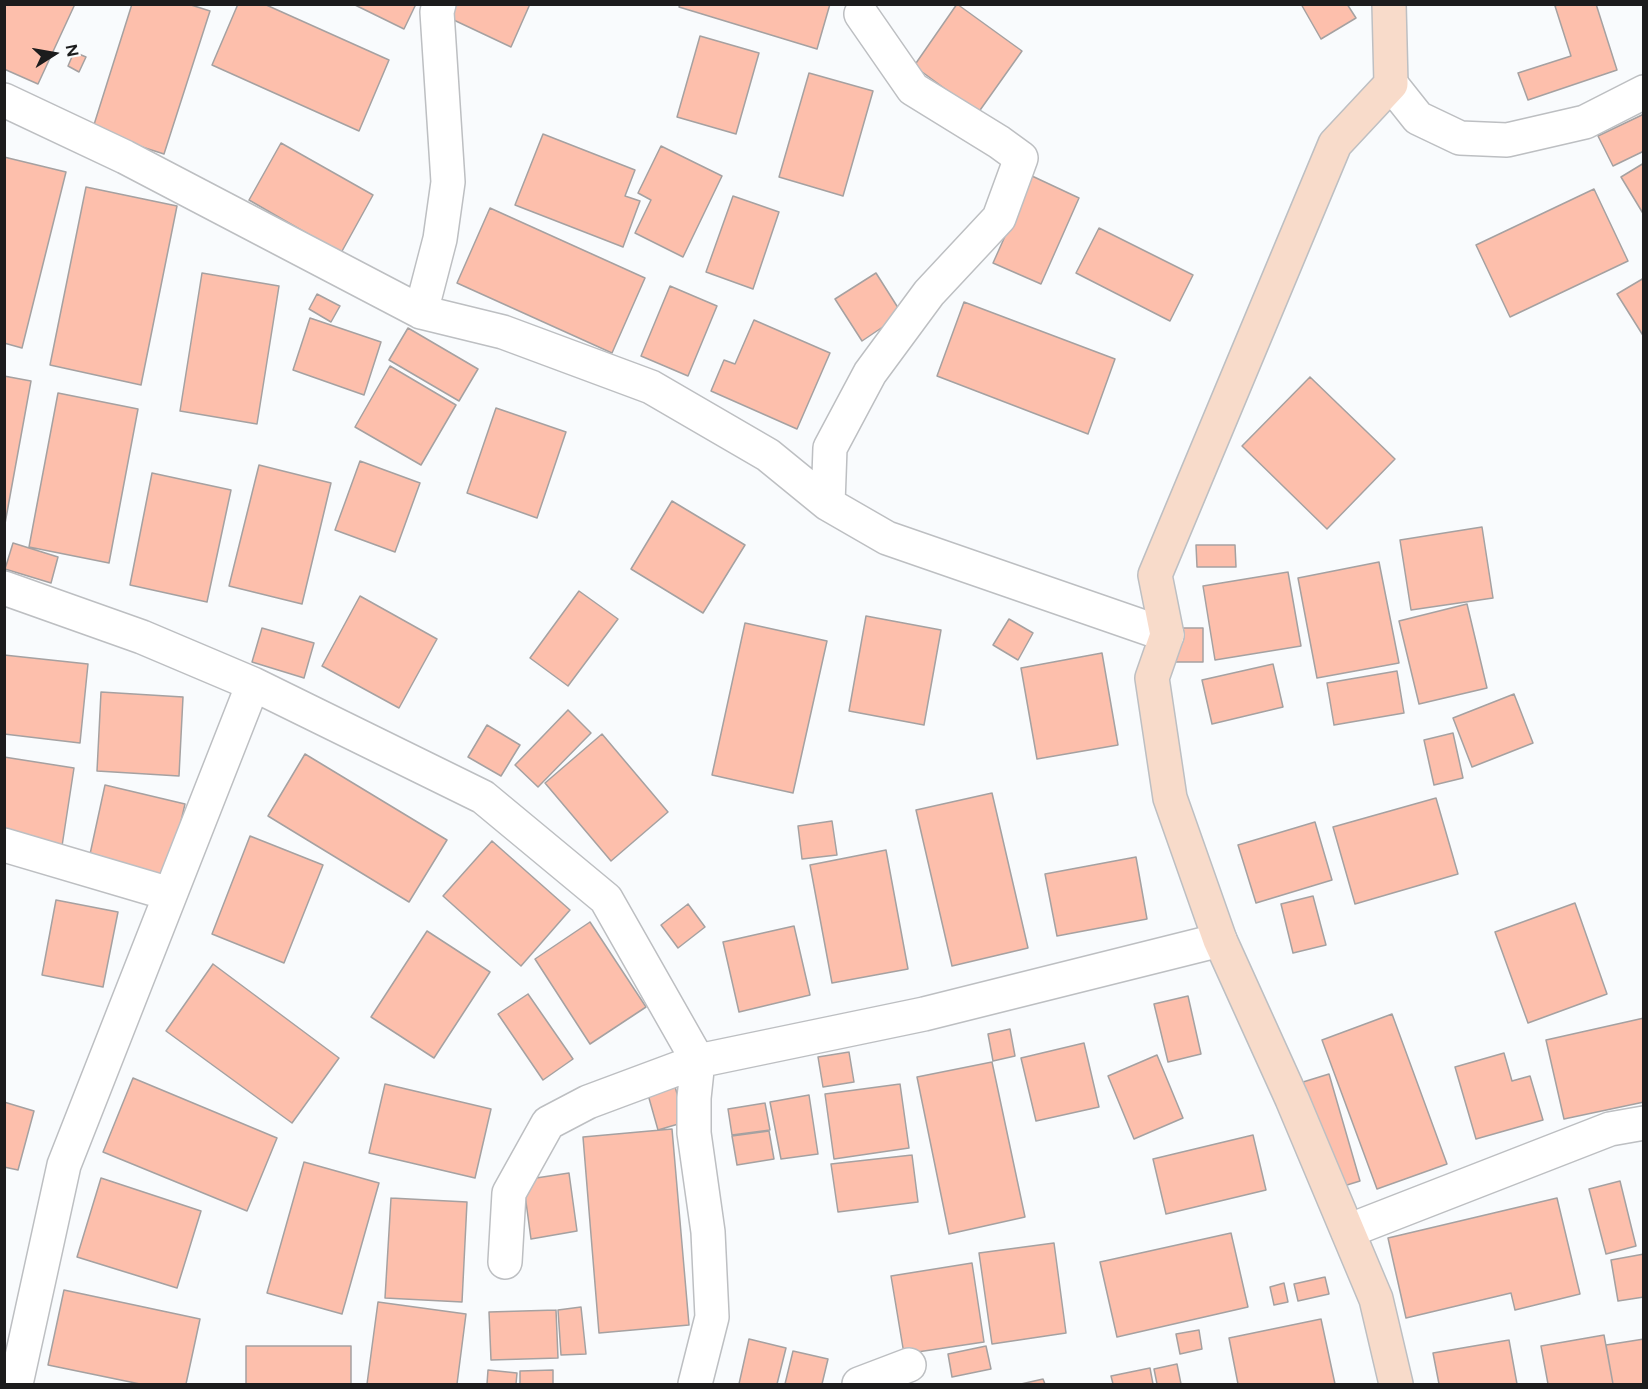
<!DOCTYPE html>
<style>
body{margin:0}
#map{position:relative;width:1648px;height:1389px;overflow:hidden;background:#f9fbfd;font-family:Figtree,sans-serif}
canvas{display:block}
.frame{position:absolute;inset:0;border:6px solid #1c1c1d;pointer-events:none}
.north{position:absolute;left:24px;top:24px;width:60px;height:60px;-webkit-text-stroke:4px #f9fbfd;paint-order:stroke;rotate:79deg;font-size:16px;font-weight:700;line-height:24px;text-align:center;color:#1c1c1d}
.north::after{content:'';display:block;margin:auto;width:21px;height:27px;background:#1c1c1d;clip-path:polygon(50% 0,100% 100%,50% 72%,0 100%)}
</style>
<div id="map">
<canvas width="1648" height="1389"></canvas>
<div class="frame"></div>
<div class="north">N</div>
</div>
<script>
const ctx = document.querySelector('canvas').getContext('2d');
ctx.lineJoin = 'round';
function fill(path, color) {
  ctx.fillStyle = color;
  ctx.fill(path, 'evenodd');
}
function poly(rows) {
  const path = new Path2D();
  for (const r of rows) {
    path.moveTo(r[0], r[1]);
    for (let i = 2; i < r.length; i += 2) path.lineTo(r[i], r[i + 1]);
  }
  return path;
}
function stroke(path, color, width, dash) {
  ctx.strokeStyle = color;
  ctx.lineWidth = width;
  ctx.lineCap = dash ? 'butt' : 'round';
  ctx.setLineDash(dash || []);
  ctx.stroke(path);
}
const building = poly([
 [4,4,75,4,38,84,4,69,4,4],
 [132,4,188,4,210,11,164,154,92,131,132,4],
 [238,4,264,4,389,60,359,131,212,65,238,4],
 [353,4,416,4,404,29,353,4],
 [445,4,530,4,511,47,441,14,445,4],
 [680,4,830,4,817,49,679,7,680,4],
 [957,4,1022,51,978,113,914,66,957,4],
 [1301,4,1347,4,1356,18,1321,39,1301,4],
 [1559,4,1596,4,1617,70,1528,100,1518,73,1571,56,1555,6,1559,4],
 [700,36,759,53,736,134,677,117,700,36],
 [74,52,86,57,79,72,68,66,74,52],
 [809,73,873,91,843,196,779,177,809,73],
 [1644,114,1644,151,1613,166,1598,136,1644,114],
 [543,134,635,170,625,196,640,201,623,247,515,205,543,134],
 [281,143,373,195,341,253,249,200,281,143],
 [661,146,722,176,683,257,635,233,651,200,638,193,661,146],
 [4,157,66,172,22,348,4,343,4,157],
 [1644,163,1644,215,1621,177,1644,163],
 [1032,176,1079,198,1041,284,993,263,1032,176],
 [86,187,177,206,141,385,50,365,86,187],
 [1594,189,1628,261,1510,317,1476,245,1594,189],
 [733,196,779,212,753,289,706,272,733,196],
 [490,208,645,278,612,353,457,283,490,208],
 [1099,228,1193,275,1170,321,1076,273,1099,228],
 [202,273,279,286,257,424,180,411,202,273],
 [876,273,902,314,862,341,835,299,876,273],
 [1644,278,1644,337,1617,294,1644,278],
 [670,286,717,306,688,376,641,356,670,286],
 [317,294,340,306,331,322,309,309,317,294],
 [964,302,1115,359,1088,434,937,376,964,302],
 [310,318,381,342,364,395,293,370,310,318],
 [754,320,830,353,797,429,711,391,724,360,735,364,754,320],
 [408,328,478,369,459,401,389,360,408,328],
 [390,366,456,405,421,465,355,427,390,366],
 [4,376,31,381,4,529,4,376],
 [1310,377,1395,459,1327,529,1242,446,1310,377],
 [58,393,138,409,109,563,29,547,58,393],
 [496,408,566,432,537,518,467,493,496,408],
 [360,461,420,483,395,552,335,530,360,461],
 [259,465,331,483,302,604,229,586,259,465],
 [152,473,231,490,207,602,130,585,152,473],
 [672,501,745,545,703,613,631,569,672,501],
 [1482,527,1493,598,1411,610,1400,540,1482,527],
 [13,543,58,557,51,583,5,569,13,543],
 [1196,545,1235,545,1236,567,1197,567,1196,545],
 [1379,562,1399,663,1317,678,1298,578,1379,562],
 [1288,572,1301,646,1215,660,1203,586,1288,572],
 [579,591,618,619,568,686,530,658,579,591],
 [360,596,437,639,399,708,322,666,360,596],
 [1467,604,1487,688,1419,704,1399,621,1467,604],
 [866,616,941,630,924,725,849,711,866,616],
 [1009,619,1033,633,1018,660,993,645,1009,619],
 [745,623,827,641,793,793,712,775,745,623],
 [262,628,314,643,304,678,252,662,262,628],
 [1177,628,1203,628,1203,662,1176,662,1177,628],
 [1102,653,1118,745,1037,759,1021,668,1102,653],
 [4,655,88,664,80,743,4,734,4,655],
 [1273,664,1283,707,1212,724,1202,680,1273,664],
 [1397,671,1404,713,1334,725,1327,683,1397,671],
 [101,692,183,697,179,776,97,771,101,692],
 [1514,694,1533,743,1472,767,1453,718,1514,694],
 [568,710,591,733,538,787,515,765,568,710],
 [487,725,520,745,501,776,468,757,487,725],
 [1453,733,1463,778,1434,785,1424,740,1453,733],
 [602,734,668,812,611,861,545,783,602,734],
 [305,754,447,840,409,902,268,816,305,754],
 [4,757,74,768,62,846,4,837,4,757],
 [105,785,185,804,166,886,87,868,105,785],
 [992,793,1028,948,952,966,916,810,992,793],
 [1436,798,1458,874,1355,904,1333,827,1436,798],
 [832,821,837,855,802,859,798,826,832,821],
 [1315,822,1332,880,1256,903,1238,845,1315,822],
 [250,836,323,865,284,963,212,934,250,836],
 [492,841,570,910,521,966,443,896,492,841],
 [886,850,908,969,832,983,810,865,886,850],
 [1136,857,1147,919,1057,936,1045,874,1136,857],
 [1313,896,1326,945,1293,953,1281,904,1313,896],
 [56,900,118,912,103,987,42,975,56,900],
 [1575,903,1607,994,1528,1023,1495,932,1575,903],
 [688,904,705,927,678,948,661,925,688,904],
 [590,922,646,1007,590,1044,535,959,590,922],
 [794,926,810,995,739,1012,723,942,794,926],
 [427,931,490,972,434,1058,371,1017,427,931],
 [213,964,339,1058,292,1123,166,1031,213,964],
 [528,994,573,1059,543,1080,498,1014,528,994],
 [1188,996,1201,1054,1168,1062,1154,1004,1188,996],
 [1392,1014,1447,1164,1377,1189,1322,1040,1392,1014],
 [1644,1018,1644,1102,1564,1119,1546,1040,1644,1018],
 [1010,1029,1015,1056,993,1061,988,1034,1010,1029],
 [1084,1043,1099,1107,1036,1121,1021,1058,1084,1043],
 [849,1052,854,1082,823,1087,818,1057,849,1052],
 [1504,1053,1512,1081,1530,1076,1543,1120,1476,1139,1455,1067,1504,1053],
 [1157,1055,1183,1118,1134,1139,1108,1076,1157,1055],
 [992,1062,1025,1217,949,1234,917,1077,992,1062],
 [1329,1074,1360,1181,1334,1189,1303,1082,1329,1074],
 [133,1078,277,1138,247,1211,103,1152,133,1078],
 [674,1083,685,1122,658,1130,647,1091,674,1083],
 [385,1084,491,1109,475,1178,369,1153,385,1084],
 [900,1084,909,1148,834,1159,825,1094,900,1084],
 [809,1095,818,1154,781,1159,770,1102,809,1095],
 [4,1102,34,1111,18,1170,4,1167,4,1102],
 [765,1103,770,1130,732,1135,728,1109,765,1103],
 [672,1129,689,1325,599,1333,583,1137,672,1129],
 [769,1131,774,1159,737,1165,732,1136,769,1131],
 [1253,1135,1266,1190,1166,1214,1153,1159,1253,1135],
 [912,1155,918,1202,838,1212,831,1164,912,1155],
 [304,1162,379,1183,342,1314,267,1293,304,1162],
 [569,1173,577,1231,531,1239,523,1180,569,1173],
 [101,1178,201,1211,177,1288,77,1257,101,1178],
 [1620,1181,1636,1246,1606,1254,1589,1189,1620,1181],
 [391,1198,467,1202,462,1302,385,1298,391,1198],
 [1557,1198,1580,1294,1515,1310,1511,1293,1406,1318,1388,1238,1557,1198],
 [1231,1233,1248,1307,1117,1337,1100,1262,1231,1233],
 [1054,1243,1066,1333,992,1344,979,1253,1054,1243],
 [1644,1254,1644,1297,1618,1301,1611,1260,1644,1254],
 [972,1263,984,1342,904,1354,891,1276,972,1263],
 [1325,1277,1329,1294,1298,1301,1294,1284,1325,1277],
 [1284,1283,1288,1302,1274,1305,1270,1287,1284,1283],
 [64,1290,200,1319,186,1384,140,1384,48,1365,64,1290],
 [378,1302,466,1314,457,1384,367,1384,378,1302],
 [581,1307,586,1354,561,1355,558,1310,581,1307],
 [556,1310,558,1358,491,1360,489,1312,556,1310],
 [1321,1319,1335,1384,1238,1384,1229,1338,1321,1319],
 [1199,1330,1202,1349,1180,1354,1176,1334,1199,1330],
 [1604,1335,1613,1384,1548,1384,1541,1346,1604,1335],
 [749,1339,786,1348,777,1384,739,1384,749,1339],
 [1644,1339,1644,1384,1613,1384,1606,1345,1644,1339],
 [1509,1340,1517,1384,1439,1384,1433,1353,1509,1340],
 [246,1346,351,1346,351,1384,246,1384,246,1346],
 [986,1346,991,1369,952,1377,948,1354,986,1346],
 [793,1351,828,1359,822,1384,785,1384,793,1351],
 [1177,1364,1181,1384,1157,1384,1154,1369,1177,1364],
 [1150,1368,1153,1384,1113,1384,1111,1376,1150,1368],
 [488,1370,517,1373,516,1384,487,1384,488,1370],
 [553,1370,553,1384,520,1384,520,1371,553,1370],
 [1043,1379,1045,1384,1021,1384,1043,1379]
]);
fill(building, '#fdbfac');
stroke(building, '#a5a1a1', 1.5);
const street = poly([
 [1391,84,1418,118,1460,138,1507,140,1585,122,1644,92],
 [4,100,125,157,421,312,503,332,651,387,768,455,828,504,887,538,1167,635],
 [421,312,440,239,448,182,437,12,439,4],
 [828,504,830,448,870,373,929,293,999,218,1021,158,999,142,913,89,861,14],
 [4,588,142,637,253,684,483,797,606,899,698,1061,694,1098,694,1133,708,1232,712,1317,695,1384],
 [4,845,170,894],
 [1348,1231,1610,1129,1644,1123],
 [505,1262,509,1193,548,1123,588,1102,698,1061,924,1014,1220,940],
 [16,1384,64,1165,253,684],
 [859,1384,909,1365]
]);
const secondary = poly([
 [1389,4,1391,84,1335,144,1155,575,1167,635,1152,678,1170,798,1220,940,1292,1099,1376,1299,1396,1384]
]);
stroke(street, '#bdbfc2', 36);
stroke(secondary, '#bdbfc2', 36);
stroke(street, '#fff', 33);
stroke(secondary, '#f8dbca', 33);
</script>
